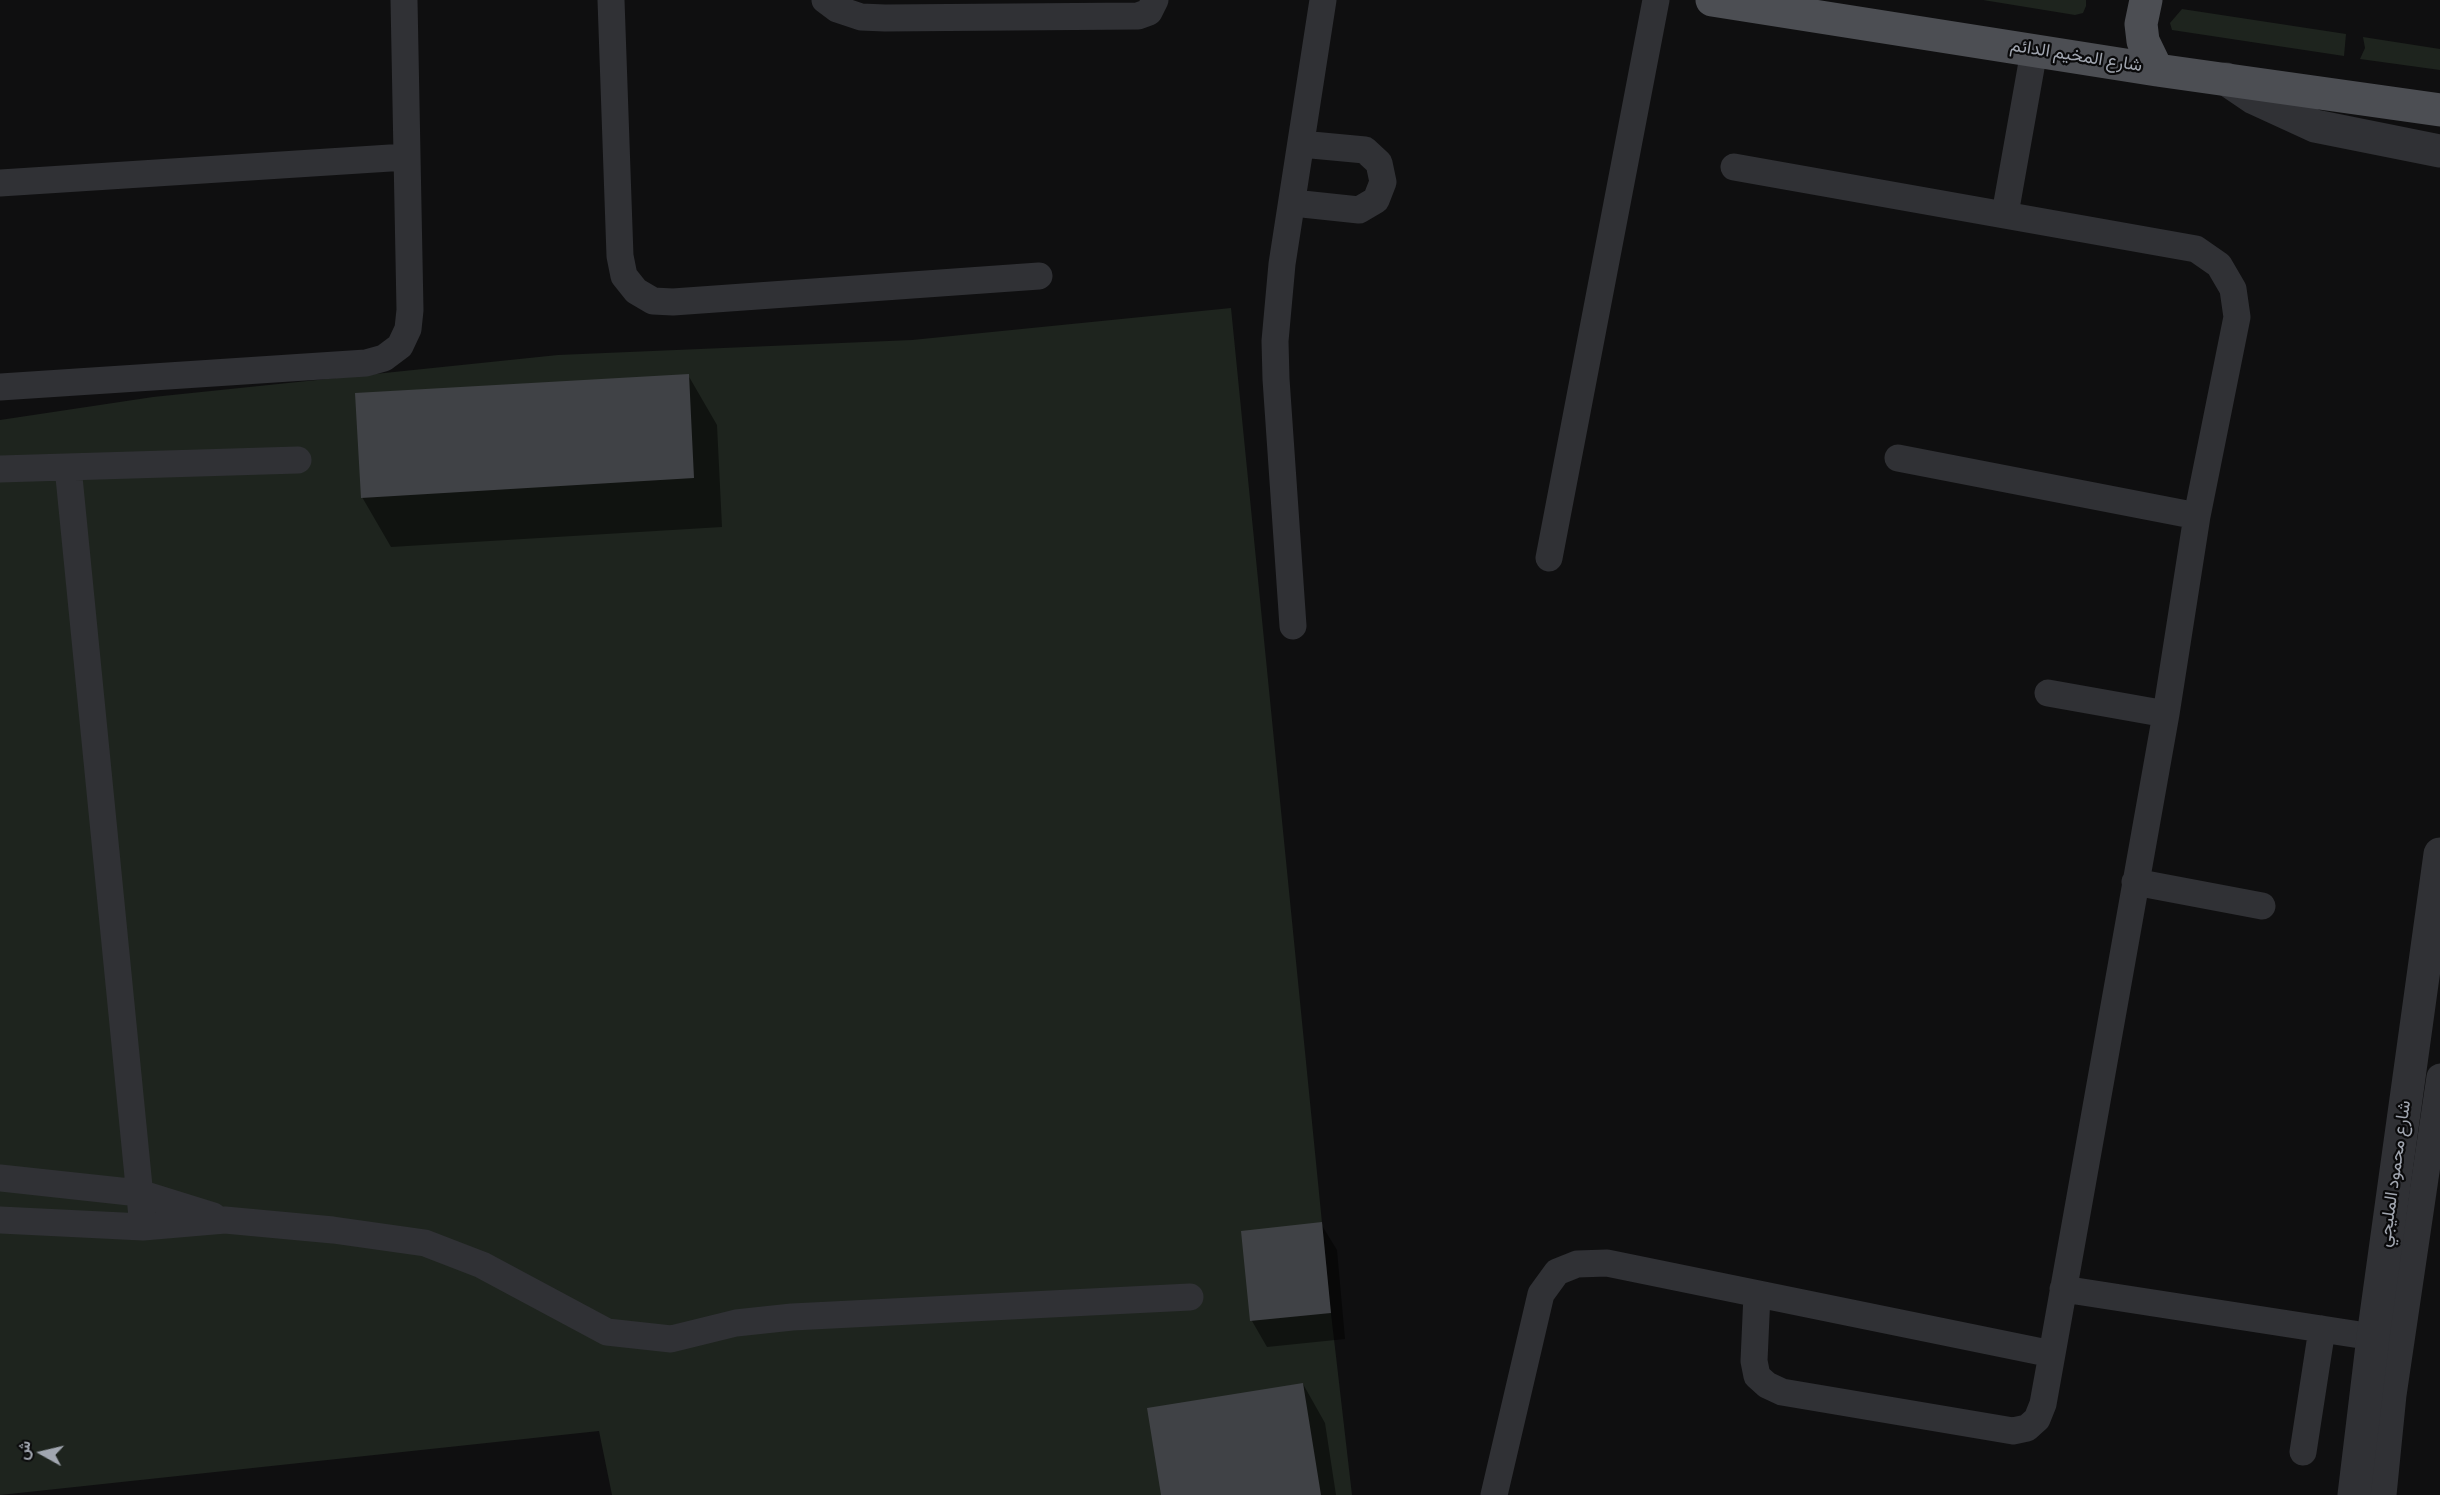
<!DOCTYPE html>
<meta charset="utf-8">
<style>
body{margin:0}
#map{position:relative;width:2440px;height:1495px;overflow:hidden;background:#0f0f10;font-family:"Source Sans 3",Vazirmatn,sans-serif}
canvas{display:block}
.north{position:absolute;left:12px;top:1423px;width:60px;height:60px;-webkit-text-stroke:4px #0a0a0b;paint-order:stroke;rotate:278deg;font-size:16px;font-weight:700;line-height:24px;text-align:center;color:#a1a6b0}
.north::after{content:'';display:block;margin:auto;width:21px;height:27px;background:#a1a6b0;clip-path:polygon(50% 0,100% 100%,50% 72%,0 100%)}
</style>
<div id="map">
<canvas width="2440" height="1495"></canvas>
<div class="north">ش</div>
</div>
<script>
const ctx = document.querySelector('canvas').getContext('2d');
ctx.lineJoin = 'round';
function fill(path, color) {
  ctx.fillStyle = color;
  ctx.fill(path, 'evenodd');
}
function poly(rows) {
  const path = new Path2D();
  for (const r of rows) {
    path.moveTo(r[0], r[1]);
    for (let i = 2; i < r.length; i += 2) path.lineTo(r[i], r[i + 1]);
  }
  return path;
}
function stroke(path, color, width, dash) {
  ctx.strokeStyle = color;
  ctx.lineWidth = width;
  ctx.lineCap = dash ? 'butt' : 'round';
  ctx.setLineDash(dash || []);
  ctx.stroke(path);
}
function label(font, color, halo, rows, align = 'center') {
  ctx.font = font + ' "Source Sans 3",Vazirmatn,sans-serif';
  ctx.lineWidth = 4.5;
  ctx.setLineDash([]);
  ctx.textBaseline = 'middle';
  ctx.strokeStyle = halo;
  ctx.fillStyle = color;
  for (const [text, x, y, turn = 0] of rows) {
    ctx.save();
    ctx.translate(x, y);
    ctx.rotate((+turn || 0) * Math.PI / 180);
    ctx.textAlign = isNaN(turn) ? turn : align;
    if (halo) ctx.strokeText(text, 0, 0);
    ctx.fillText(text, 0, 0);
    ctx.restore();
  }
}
fill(poly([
 [1983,0,2086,0,2086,6,2083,13,2075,15],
 [2182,9,2346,34,2344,56,2172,30,2170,23],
 [2363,37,2440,49,2440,70,2360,59,2365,48],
 [1231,308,1331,1313,1352,1495,612,1495,599,1431,0,1495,0,420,153,397,558,355,912,340]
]), '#1e241e');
fill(poly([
 [688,375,717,425,722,527,391,547,362,497],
 [1321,1224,1337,1250,1345,1339,1267,1347,1252,1321,1243,1232],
 [1303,1384,1325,1423,1336,1495,1163,1495]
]), '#0007');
fill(poly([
 [689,374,694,478,361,498,355,393],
 [1322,1222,1331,1313,1250,1321,1241,1231],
 [1303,1383,1321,1495,1161,1495,1147,1408]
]), '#404246');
stroke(poly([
 [611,0,620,256,624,276,636,291,653,301,673,302,1039,276],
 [825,0,837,9,861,17,885,18,1138,16,1149,12,1155,0],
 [1734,167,2196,249,2219,265,2233,289,2237,317,2197,516,2166,714,2052,1354,2043,1404,2037,1419,2027,1428,2013,1431,1782,1392,1767,1385,1757,1376,1754,1361,1757,1294],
 [0,183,406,157],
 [1293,203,1359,210,1376,200,1383,182,1379,163,1365,150,1301,144],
 [2005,214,2034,51],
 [0,387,366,363,384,358,400,346,408,329,410,310,404,0],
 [1898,458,2197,516],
 [68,467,143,1227],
 [0,469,298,460],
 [1549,558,1656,0],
 [1293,626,1276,379,1275,341,1282,264,1323,0],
 [2048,693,2166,714],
 [2135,882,2262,906],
 [0,1178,139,1193,213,1216],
 [0,1220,143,1227,225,1220,333,1230,425,1243,482,1265,607,1332,671,1339,736,1323,792,1317,1190,1297],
 [2063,1289,2373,1337],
 [2303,1452,2322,1329],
 [1494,1495,1541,1294,1557,1272,1577,1264,1607,1263,2052,1354],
 [2383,1495,2393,1395,2440,1077]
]), '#303135', 27);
stroke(poly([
 [2226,79,2254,98,2315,126,2440,151],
 [2354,1495,2373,1337,2440,854]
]), '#303135', 33);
stroke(poly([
 [1712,0,2157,70,2440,110],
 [2146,0,2141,24,2143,41,2157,70]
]), '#4c4e53', 33);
label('18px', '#a1a6b0', '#0a0a0b', [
 ["شارع المخيم الدائم",2076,57,9],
 ["شارع محمود المليجي",2396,1174,-82]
]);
</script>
